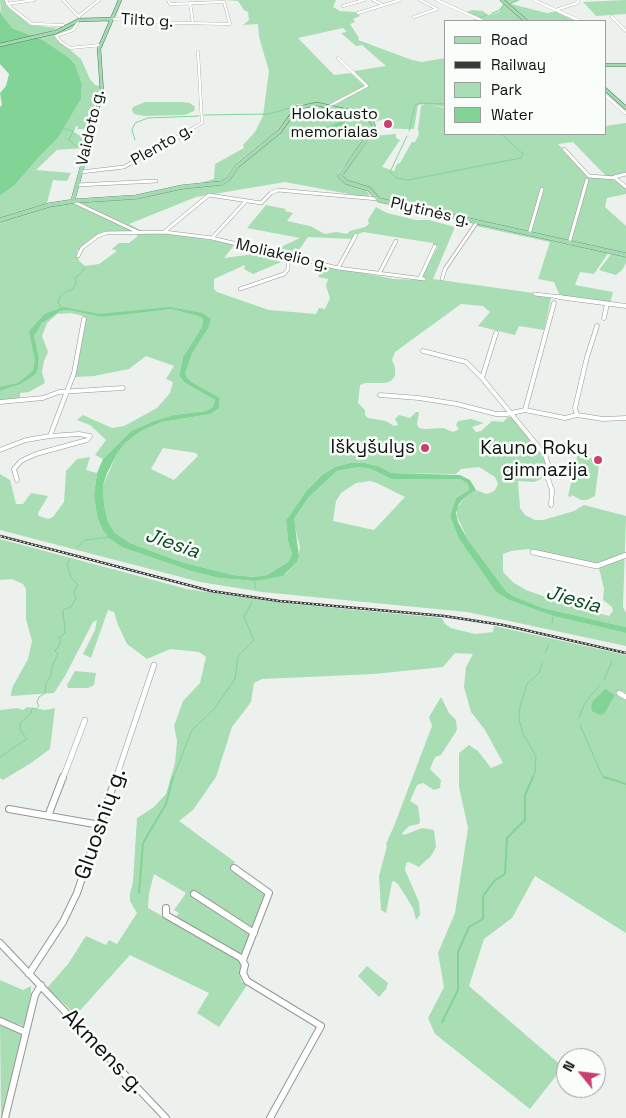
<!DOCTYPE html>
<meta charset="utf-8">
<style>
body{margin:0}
#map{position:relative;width:626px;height:1118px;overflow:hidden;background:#edf1ee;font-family:"Space Grotesk",sans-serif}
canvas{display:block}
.legend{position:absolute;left:444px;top:20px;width:162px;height:115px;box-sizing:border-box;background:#fafefb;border:1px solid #9c9f9d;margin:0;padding:6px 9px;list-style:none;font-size:15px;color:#101110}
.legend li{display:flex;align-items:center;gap:10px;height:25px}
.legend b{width:25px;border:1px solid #9c9f9d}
.north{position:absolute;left:556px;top:1048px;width:50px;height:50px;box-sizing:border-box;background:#fafefb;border:1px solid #9c9f9d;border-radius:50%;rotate:299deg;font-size:14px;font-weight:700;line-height:20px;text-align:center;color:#101110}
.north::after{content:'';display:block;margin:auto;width:18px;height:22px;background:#ca3e71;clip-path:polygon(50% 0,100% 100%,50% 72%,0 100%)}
</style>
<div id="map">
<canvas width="626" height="1118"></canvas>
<ul class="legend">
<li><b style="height:6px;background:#a6d8b3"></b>Road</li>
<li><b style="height:6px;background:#393b3a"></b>Railway</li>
<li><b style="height:14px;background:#a9ddb4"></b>Park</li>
<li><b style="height:14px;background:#81d496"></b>Water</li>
</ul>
<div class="north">N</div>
</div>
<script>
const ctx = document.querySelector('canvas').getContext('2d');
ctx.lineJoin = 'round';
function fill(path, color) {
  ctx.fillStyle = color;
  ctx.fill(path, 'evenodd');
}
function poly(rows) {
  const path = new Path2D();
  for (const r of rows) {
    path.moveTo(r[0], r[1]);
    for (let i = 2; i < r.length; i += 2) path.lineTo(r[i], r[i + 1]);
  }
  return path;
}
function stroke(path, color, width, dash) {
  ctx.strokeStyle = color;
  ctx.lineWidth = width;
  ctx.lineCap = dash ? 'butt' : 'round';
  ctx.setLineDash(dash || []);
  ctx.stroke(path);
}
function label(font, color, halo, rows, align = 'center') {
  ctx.font = font + ' "Space Grotesk",sans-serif';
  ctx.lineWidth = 5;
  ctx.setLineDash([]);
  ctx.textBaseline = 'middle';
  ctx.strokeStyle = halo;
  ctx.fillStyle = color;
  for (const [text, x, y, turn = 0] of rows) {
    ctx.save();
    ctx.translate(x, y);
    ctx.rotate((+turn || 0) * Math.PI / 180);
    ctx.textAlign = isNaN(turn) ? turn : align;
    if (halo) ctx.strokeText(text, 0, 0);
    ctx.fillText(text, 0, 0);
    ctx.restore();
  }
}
fill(poly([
 [0,0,5,0,8,7,30,25,58,28,46,33,43,31,49,36,48,35,60,32,76,22,75,27,71,30,54,36,81,59,90,79,95,85,100,86,89,129,77,129,78,126,76,126,74,132,79,135,87,135,84,148,57,150,36,170,71,173,67,181,53,180,47,203,29,210,61,203,79,203,99,215,138,232,115,220,95,212,82,203,83,202,137,199,181,188,219,185,227,182,236,169,281,133,294,114,303,116,316,115,315,119,317,119,330,114,326,109,318,109,320,105,328,107,359,114,367,117,370,122,372,130,339,172,338,176,342,181,365,189,370,195,365,197,285,182,196,197,129,224,148,234,167,233,235,244,224,258,270,252,283,256,286,260,253,274,244,269,245,265,214,279,214,289,217,292,269,310,316,314,319,308,325,309,330,298,326,286,328,279,318,277,325,266,394,279,424,280,422,276,438,246,433,245,433,243,363,232,359,234,354,233,352,239,308,237,294,257,272,251,300,238,247,228,266,205,286,209,285,211,293,213,287,221,310,226,325,234,336,232,347,234,350,231,365,227,369,224,368,220,376,207,387,213,416,220,429,220,455,227,433,279,533,293,533,295,551,298,544,330,519,326,515,335,478,326,490,312,483,306,461,304,395,352,392,360,395,367,395,376,391,381,385,383,365,383,360,385,358,403,365,410,365,415,368,418,386,421,394,426,398,425,395,419,399,415,410,418,416,412,419,412,417,424,419,428,425,429,443,428,453,432,459,429,456,425,458,421,471,419,484,423,472,427,476,432,481,431,492,421,503,422,508,417,512,417,542,454,546,463,545,473,541,479,534,482,518,481,520,508,525,515,535,520,543,520,574,511,584,505,626,516,623,607,626,613,626,627,543,608,513,596,506,591,468,540,457,516,457,509,464,498,476,490,486,494,490,493,495,490,498,484,495,477,479,467,461,469,456,474,390,473,378,466,365,463,350,463,335,467,322,475,307,490,286,520,288,541,292,554,288,562,267,575,255,577,233,575,181,562,130,543,115,533,108,522,104,504,103,485,117,454,125,443,141,431,162,422,211,414,219,408,220,398,189,383,184,380,182,374,186,360,205,328,208,318,203,315,174,308,147,311,171,309,198,316,203,319,202,327,183,357,179,376,185,383,215,400,213,407,206,411,174,415,154,421,131,431,103,459,95,455,106,440,90,425,77,420,83,415,112,428,124,426,157,408,170,393,173,382,166,379,174,366,146,356,129,369,94,376,75,377,86,320,83,316,71,313,57,314,47,323,42,336,48,352,44,361,42,372,45,383,29,392,20,393,20,399,0,402,0,391,21,384,35,375,38,369,39,357,34,336,37,329,47,318,60,311,68,310,102,317,137,312,101,316,67,308,51,313,38,325,33,334,38,363,32,375,20,383,0,389,0,196,15,185,39,157,58,138,81,99,82,84,75,64,68,57,43,40,12,28,8,24,1,14],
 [340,116,344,119,345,122,330,135,323,138,313,136,318,131,339,122],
 [115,231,136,234,138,236,129,243,119,243,112,249,117,251,99,264,85,266,79,261,77,251,96,236],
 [163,448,196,453,198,456,174,480,151,469],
 [528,549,598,564,604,589,603,600,612,607,613,611,609,616,574,607,526,590,514,583,503,572,503,554,511,551],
 [226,0,336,0,333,7,340,11,356,12,360,16,353,19,355,22,350,24,359,38,358,40,412,60,422,62,445,58,445,107,429,105,445,108,445,134,605,134,605,126,626,123,626,173,614,175,612,177,606,176,573,142,558,144,588,176,613,178,626,188,626,194,607,198,605,207,626,226,626,254,383,200,375,193,343,178,344,172,372,136,396,134,396,138,400,140,382,167,394,171,397,164,400,163,412,142,415,142,419,134,418,129,421,106,425,104,418,105,414,129,404,129,382,128,387,126,388,121,384,119,375,122,368,116,333,106,368,86,354,71,386,66,362,45,356,46,341,33,347,32,343,28,298,38,334,75,351,73,365,86,330,105,297,104,297,107,276,131,236,163,224,180,220,182,196,184,214,179,215,164,244,148,243,145,255,132,263,116,269,71,259,37,258,24,243,25,249,20,248,12,244,10,238,1],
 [505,0,519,0,511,4,547,13,557,11,577,21,529,21],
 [626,0,626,14,596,16,583,2],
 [503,4,524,21,485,21,464,13,472,10,483,11,488,15,499,12],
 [145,102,182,102,190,103,195,107,194,111,185,115,144,116,134,114,132,110,133,107],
 [479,224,609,252,594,274,580,272,575,285,613,292,610,303,560,296,554,282,538,279,550,242,476,226],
 [611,254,626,257,626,263,622,270,616,275,599,270],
 [578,453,580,454,580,458,591,458,599,464,595,496,587,500,581,500,572,495,571,497,568,496],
 [90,457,86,470,97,473,94,495,97,516,124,548,191,571,219,578,255,581,286,574,297,562,300,547,294,524,294,519,308,498,337,471,359,467,371,469,391,479,460,479,468,484,469,490,456,498,450,515,451,519,459,539,496,592,509,600,553,616,626,633,626,646,467,612,262,592,200,582,0,530,0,474,10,480,16,504,23,504,31,493,48,496,38,513,39,516,48,519,53,517,64,502,66,471,77,459],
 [370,481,377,483,405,497,374,530,333,521,336,501,341,493,356,483],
 [0,539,187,589,283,603,442,618,445,624,451,628,475,634,493,632,494,626,626,655,626,933,535,876,512,918,484,939,469,986,563,1067,530,1109,435,1034,428,1018,444,987,438,953,455,913,468,828,459,787,459,753,469,745,478,751,491,768,503,763,485,730,471,712,464,687,466,667,473,654,455,653,443,667,374,674,262,679,254,683,251,702,232,727,216,777,193,810,179,821,235,862,230,870,266,895,243,956,175,918,179,913,174,910,186,893,154,874,149,893,148,908,240,960,242,964,239,974,242,982,247,985,219,1027,197,1013,209,993,130,955,76,1015,47,988,68,964,86,936,106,945,109,940,117,944,137,913,130,901,130,894,133,882,137,818,154,807,166,794,175,763,177,741,174,726,183,701,200,683,206,657,199,652,170,649,147,659,127,644,118,625,114,612,108,610,91,658,83,654,95,630,97,620,93,622,65,676,54,693,11,696,12,688,28,659,32,641,26,619,26,589,23,584,12,579,0,580],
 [75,671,96,673,94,685,88,688,68,688,67,685],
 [441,697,449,713,456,720,457,730,441,755,435,757,430,769,441,780,440,788,434,790,423,783,417,785,410,801,418,806,420,821,419,824,409,826,402,833,404,835,422,828,434,830,436,847,431,856,419,867,409,862,406,863,405,870,419,902,420,915,416,920,413,908,398,884,394,881,392,882,386,913,381,910,379,876,387,846,386,844,394,826,432,726,429,717],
 [27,707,45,710,55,708,50,749,31,763,3,780,0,778,0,710,17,708,23,710],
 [367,966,388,983,386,989,379,997,358,976],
 [0,980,23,990,31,986,31,994,24,1026,0,1018],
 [0,1023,20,1033,22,1037,1,1118]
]), '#a9ddb4');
fill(poly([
 [0,10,1,14,12,28,43,40,68,57,75,64,82,84,81,99,58,138,39,157,15,185,0,196,0,107,2,105,0,93,6,86,9,74,0,64],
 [339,116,346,121,335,132,323,138,313,136,319,130,339,122],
 [63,307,99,314,170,307,202,313,211,319,208,328,192,353,185,373,187,378,191,382,220,398,219,408,211,414,162,422,141,431,125,443,117,454,107,473,103,485,104,504,108,522,115,533,130,543,181,562,233,575,254,577,267,575,288,562,292,554,288,541,286,520,291,513,307,490,322,475,335,467,350,463,365,463,378,466,391,473,460,475,470,480,476,490,464,498,459,504,456,513,458,522,468,540,506,591,513,596,543,608,626,627,626,633,553,616,509,600,496,592,459,539,451,519,450,515,456,498,469,490,468,484,460,479,391,479,371,469,359,467,337,471,308,498,294,519,299,556,297,562,283,576,255,581,219,578,191,571,124,548,109,538,103,530,97,516,94,495,97,473,103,459,131,431,154,421,174,415,206,411,213,407,215,400,185,383,179,376,183,357,202,327,203,319,198,316,171,309,102,317,68,310,60,311,42,323,34,336,39,357,38,369,35,375,21,384,0,391,0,387,18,383,33,371,35,361,29,331,45,314],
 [605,689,615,695,604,714,600,715,592,711,591,707,593,701]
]), '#81d496');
stroke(poly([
 [509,4,519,0],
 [492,13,498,11,504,5],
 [478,18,487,15],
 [475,19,476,21],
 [321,107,328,108,339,116],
 [204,115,269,114,300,105],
 [62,128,73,131,69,140,76,146],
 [409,131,415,105,420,103,445,104],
 [407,136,390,172,396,178,408,180,521,158,523,154,502,134],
 [135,140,132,130,135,123,148,118,199,116],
 [61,309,58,301,60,297,65,292,73,289,76,283,75,278,85,269],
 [77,548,85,540,110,537],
 [255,582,255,588],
 [552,623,553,617],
 [545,653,549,644],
 [604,680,612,661],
 [579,718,585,703,600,685],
 [580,725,601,773,605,778],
 [0,757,27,739,20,730,20,723,31,713,32,708,36,709,39,706,37,702,39,697,45,693,46,683,51,675,52,666,58,654,55,651,60,644,60,637,65,633,63,610,71,607,76,598,74,592,78,585,71,577,67,564,70,559],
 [173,778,192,730,214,709,235,679,238,656,254,640,244,617,252,602],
 [532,778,535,772,536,756,523,734,519,719,520,706,527,684,539,673,542,663]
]), '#81d496', 1);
stroke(poly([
 [604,777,626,784],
 [139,893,143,843,166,804,173,777],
 [442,1022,458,990,458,952,469,927,483,919,483,896,494,881,505,874,507,838,525,820,525,795,533,777]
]), '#81d496', 2);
const minorFar4 = poly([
 [6,0,10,7,32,24,63,25],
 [63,0,79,17],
 [373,0,383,5],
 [420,0,437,9],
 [437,0,483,21],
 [534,0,580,21],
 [190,3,193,23],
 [7,4,34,0],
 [343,6,364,0],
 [556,10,577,3,578,0],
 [358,13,400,0],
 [79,16,99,0],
 [414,17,437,9],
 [612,17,626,31],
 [112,19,129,18,143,22,230,24,224,2,170,4,168,0],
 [78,22,73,30,56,36,61,42,70,48,101,45],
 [605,95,625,113],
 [329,106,367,86,338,58],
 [186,132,202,123,198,52]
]);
const minorFar3 = poly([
 [564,149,589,176,615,178],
 [81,172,124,167,189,131],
 [626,174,614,177,626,187],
 [77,185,156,181],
 [74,202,140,233],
 [164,232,209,195,261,203,271,193,278,190,378,199],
 [529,234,542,189],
 [212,238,246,201],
 [569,243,587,180],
 [78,256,82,248,98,236,106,233,164,232,212,238,338,268,424,279],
 [338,268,356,235],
 [379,274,396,241],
 [420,278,435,246],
 [442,279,445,269,477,222],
 [240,289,284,274,288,269,288,256],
 [535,294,568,298]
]);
const minorFar2 = poly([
 [559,297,626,306],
 [604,318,607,304],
 [496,333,482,378,545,455,548,464,547,476,552,490,551,505],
 [423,351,466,362,482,378],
 [380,395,419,398,457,404,496,414,507,414,525,410,565,418,577,415,603,419,626,418],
 [0,402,43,398,59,392,123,388],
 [525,410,554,303],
 [577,415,575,408,587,357,597,326],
 [50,436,74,373,84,319],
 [0,450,26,440,50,436,79,434,90,436,87,440,36,454,21,461,14,469,17,480]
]);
const minorFar1 = poly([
 [533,552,597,566,626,555],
 [619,693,626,697],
 [63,778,85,720],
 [116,778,154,665]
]);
const minor = poly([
 [9,809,100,825],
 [48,816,63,777],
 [234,868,269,893,243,960],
 [194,894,254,933],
 [166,908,166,915,241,958,245,965,243,973,247,981,321,1026,270,1118],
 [0,943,166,1118],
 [29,974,63,922,77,893,116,777],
 [0,1021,25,1032],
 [5,1118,35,995,41,985]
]);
const majorFar1 = poly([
 [502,0,526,21],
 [0,45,56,32,79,20,112,19],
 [605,65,626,65],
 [605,89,626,108],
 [91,132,102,92,99,49,120,0],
 [279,132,297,108,317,104,362,114,372,122,374,127,372,132]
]);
const major = poly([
 [372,131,340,176,346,182,369,189,379,200,626,255],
 [73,200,92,131],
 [75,201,136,197,182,187,222,183,228,179,237,166,280,131],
 [0,220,49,205,75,201]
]);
stroke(minorFar4, '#949794', 3);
stroke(minorFar3, '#949794', 4);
stroke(minorFar2, '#949794', 5);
stroke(minorFar1, '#949794', 6);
stroke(minor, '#949794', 8);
stroke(majorFar1, '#4b8159', 4);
stroke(major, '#4b8159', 4.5);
stroke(minorFar4, '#fff', 2.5);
stroke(minorFar3, '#fff', 3);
stroke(minorFar2, '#fff', 4);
stroke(minorFar1, '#fff', 5);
stroke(minor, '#fff', 6);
stroke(majorFar1, '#a6d8b3', 3);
stroke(major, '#a6d8b3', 4);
const rail = poly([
 [0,536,211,591,279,601,444,616,503,625,626,653]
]);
stroke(rail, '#393b3a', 2.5);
stroke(rail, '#fafefb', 1, [2]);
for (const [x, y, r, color] of [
 [388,124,5,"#ca3e71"],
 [425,448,5,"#ca3e71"],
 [598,460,5,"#ca3e71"]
]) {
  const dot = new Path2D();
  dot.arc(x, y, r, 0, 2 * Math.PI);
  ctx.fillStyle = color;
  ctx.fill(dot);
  stroke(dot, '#fafefb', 2);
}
label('16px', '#101110', '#fafefb', [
 ["Tilto g.",147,21,3],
 ["Vaidoto g.",91,128,-77],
 ["Plento g.",162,145,-30],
 ["Plytinės g.",430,212,13],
 ["Moliakelio g.",282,255,13]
]);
label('16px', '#101110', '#fafefb', [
 ["Holokausto",378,115],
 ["memorialas",378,133]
], 'right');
label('19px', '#101110', '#fafefb', [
 ["Iškyšulys",415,448],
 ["Kauno Rokų",588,449],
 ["gimnazija",588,471]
], 'right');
label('italic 20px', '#0c4a23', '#fafefb', [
 ["Jiesia",172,544,19],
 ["Jiesia",573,600,16]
]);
label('22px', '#101110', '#fafefb', [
 ["Gluosnių g.",101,824,-71],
 ["Akmens g.",103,1052,46]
]);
</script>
